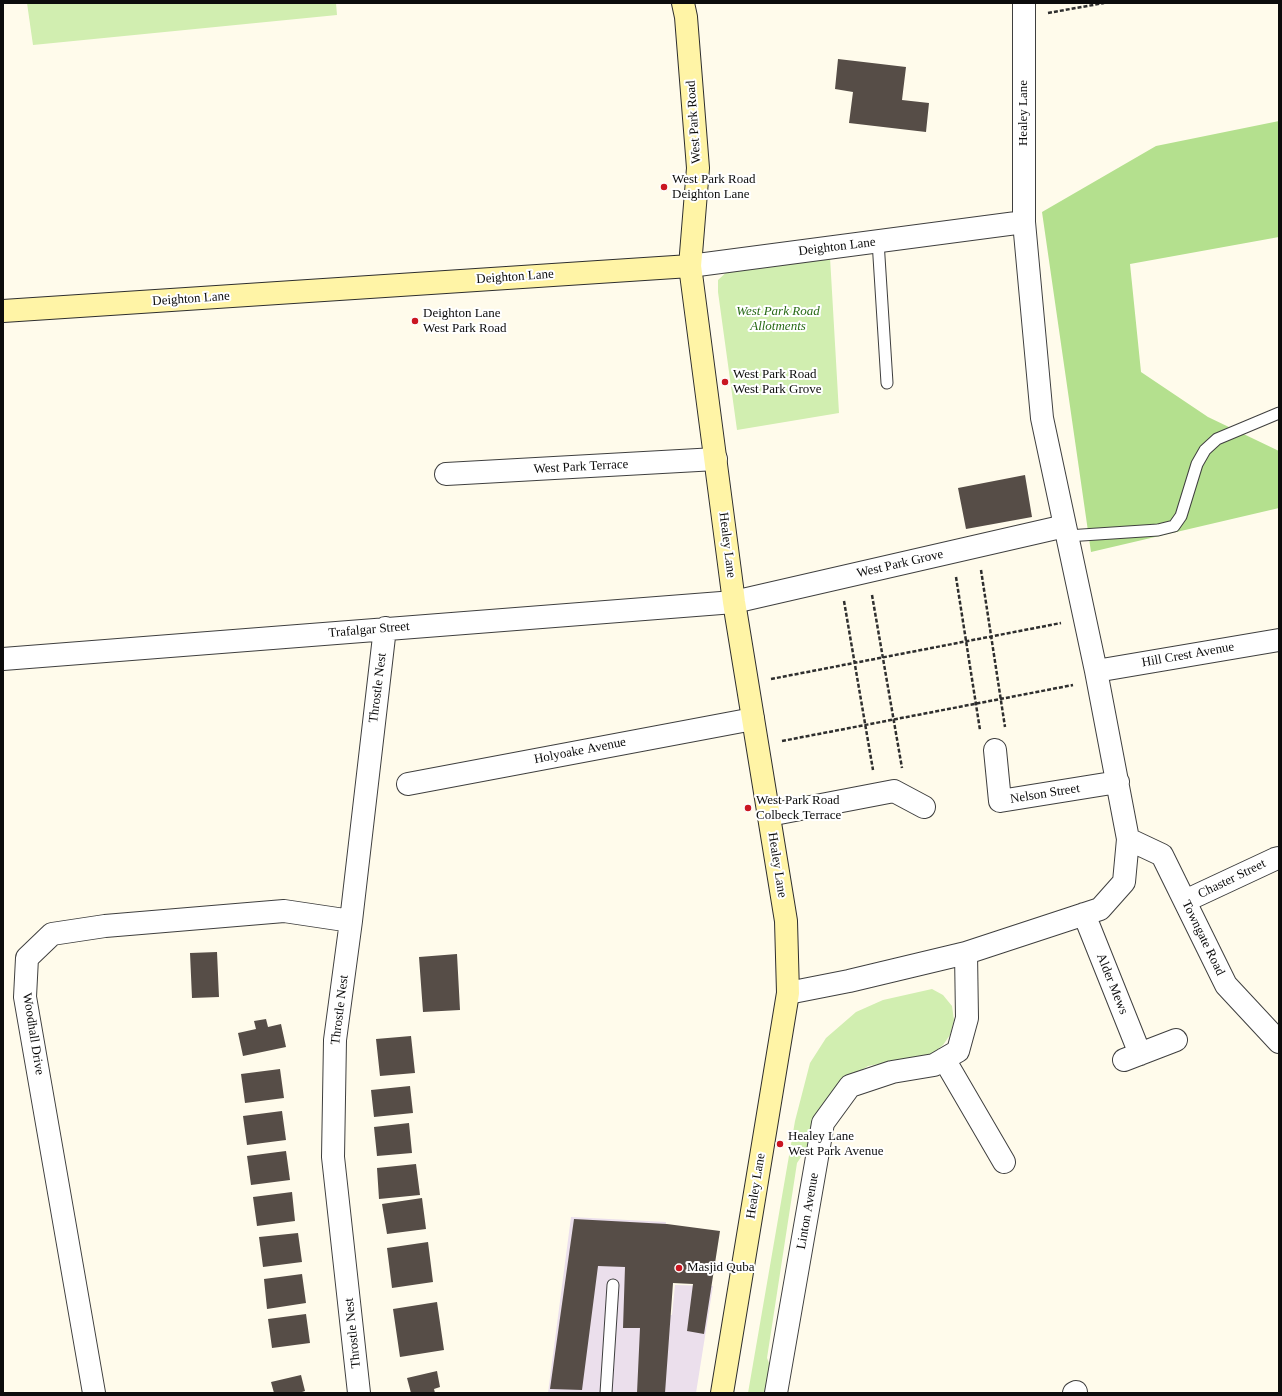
<!DOCTYPE html>
<style>
body{margin:0}
#map{position:relative;width:1282px;height:1396px;overflow:hidden;background:#fffbeb;font-family:"Times New Roman",serif}
canvas{display:block}
.frame{position:absolute;inset:0;border:4px solid #0c0c0c;pointer-events:none}
</style>
<div id="map">
<canvas width="1282" height="1396"></canvas>
<div class="frame"></div>
</div>
<script>
const ctx = document.querySelector('canvas').getContext('2d');
ctx.lineJoin = 'round';
function fill(path, color) {
  ctx.fillStyle = color;
  ctx.fill(path, 'evenodd');
}
function poly(rows) {
  const path = new Path2D();
  for (const r of rows) {
    path.moveTo(r[0], r[1]);
    for (let i = 2; i < r.length; i += 2) path.lineTo(r[i], r[i + 1]);
  }
  return path;
}
function stroke(path, color, width, dash) {
  ctx.strokeStyle = color;
  ctx.lineWidth = width;
  ctx.lineCap = dash ? 'butt' : 'round';
  ctx.setLineDash(dash || []);
  ctx.stroke(path);
}
function label(font, color, halo, rows, align = 'center') {
  ctx.font = font + ' "Times New Roman",serif';
  ctx.lineWidth = 4;
  ctx.setLineDash([]);
  ctx.textBaseline = 'middle';
  ctx.strokeStyle = halo;
  ctx.fillStyle = color;
  for (const [text, x, y, turn = 0] of rows) {
    ctx.save();
    ctx.translate(x, y);
    ctx.rotate((+turn || 0) * Math.PI / 180);
    ctx.textAlign = isNaN(turn) ? turn : align;
    if (halo) ctx.strokeText(text, 0, 0);
    ctx.fillText(text, 0, 0);
    ctx.restore();
  }
}
fill(poly([
 [571,1217,666,1222,665,1256,643,1316,672,1315,675,1285,713,1286,696,1393,548,1393]
]), '#ebdfec');
fill(poly([
 [27,3,336,3,337,15,33,45],
 [830,257,839,413,737,430,718,292,718,280,730,269],
 [932,989,943,995,952,1006,954,1020,950,1035,943,1045,932,1054,868,1066,845,1080,813,1139,797,1163,767,1358,773,1373,769,1393,748,1393,795,1121,810,1063,826,1038,856,1012,883,1000]
]), '#d1eeb0');
fill(poly([
 [1279,121,1279,237,1130,264,1141,372,1208,417,1279,451,1279,508,1091,552,1042,212,1156,146]
]), '#b4e08e');
fill(poly([
 [838,59,906,67,902,100,929,103,926,132,849,123,853,92,835,89],
 [1025,475,1032,517,966,529,958,488],
 [217,952,219,997,192,998,190,953],
 [457,954,460,1010,423,1012,419,957],
 [266,1019,268,1027,281,1024,286,1047,243,1056,238,1033,256,1029,254,1021],
 [411,1036,415,1073,380,1076,376,1039],
 [280,1069,284,1098,245,1103,241,1074],
 [410,1086,413,1113,374,1117,371,1090],
 [282,1111,286,1140,247,1145,243,1116],
 [409,1123,412,1153,377,1156,374,1127],
 [286,1151,290,1180,251,1185,247,1156],
 [416,1164,420,1195,379,1199,377,1168],
 [292,1192,295,1221,257,1226,253,1197],
 [422,1198,426,1229,387,1234,382,1204],
 [574,1219,667,1224,720,1231,704,1334,687,1331,693,1284,673,1283,665,1393,637,1393,640,1328,623,1328,625,1267,598,1266,582,1390,550,1389],
 [298,1233,302,1262,263,1267,259,1237],
 [428,1242,433,1282,392,1288,387,1248],
 [302,1274,306,1303,267,1309,264,1279],
 [437,1302,444,1350,400,1357,393,1309],
 [306,1314,310,1343,272,1348,268,1319],
 [437,1371,440,1387,434,1389,435,1393,411,1393,407,1378],
 [301,1375,305,1391,299,1393,274,1393,271,1382]
]), '#564d47');
const lane = poly([
 [878,241,887,383],
 [1067,536,1158,530,1174,526,1181,516,1197,464,1205,450,1217,439,1279,413],
 [606,1393,613,1285]
]);
const street = poly([
 [690,266,1024,222],
 [446,474,716,459],
 [3,659,734,602,1065,526],
 [1096,671,1279,640],
 [995,750,1000,801,1118,782],
 [408,784,753,719],
 [769,815,894,791,924,807],
 [1128,839,1162,855,1226,985,1279,1042],
 [1185,901,1275,859,1279,858],
 [1084,914,1140,1054],
 [788,993,849,981,966,953,1100,909,1124,882,1128,839,1096,671,1042,418,1024,222,1024,3],
 [944,1059,1004,1162],
 [1124,1060,1176,1040],
 [94,1393,25,997,27,958,52,934,105,926,284,911,351,921],
 [359,1393,333,1157,335,1040,351,921,385,628],
 [776,1393,823,1123,850,1086,892,1072,934,1065,958,1051,967,1018,966,953],
 [1074,1393,1076,1392]
]);
const secondary = poly([
 [683,3,686,17,698,168,690,266,734,602,786,921,788,993,722,1393],
 [3,311,690,266]
]);
stroke(lane, '#3f3f3f', 13);
stroke(street, '#3f3f3f', 24);
stroke(secondary, '#2e2e2e', 24);
stroke(poly([
 [1048,13,1104,3],
 [981,570,1005,727],
 [956,577,980,730],
 [872,595,902,768],
 [844,601,873,770],
 [771,679,1061,623],
 [782,741,1073,685]
]), '#2e2e2e', 2.5, [4, 2]);
stroke(lane, '#fff', 11);
stroke(street, '#fff', 22);
stroke(secondary, '#fff4a6', 22);
for (const [x, y, r, color] of [
 [664,187,4,"#ca1621"],
 [415,321,4,"#ca1621"],
 [725,382,4,"#ca1621"],
 [748,808,4,"#ca1621"],
 [780,1144,4,"#ca1621"],
 [679,1268,4,"#ca1621"]
]) {
  const dot = new Path2D();
  dot.arc(x, y, r, 0, 2 * Math.PI);
  ctx.fillStyle = color;
  ctx.fill(dot);
  stroke(dot, '#fff', 1.5);
}
label('13px', '#0c0c0c', '#fff', [
 ["Healey Lane",1024,113,-90],
 ["West Park Road",694,122,-94],
 ["Deighton Lane",837,247,-7],
 ["Deighton Lane",515,277,-4],
 ["Deighton Lane",191,299,-4],
 ["West Park Terrace",581,467,-3],
 ["Healey Lane",727,545,83],
 ["West Park Grove",900,564,-13],
 ["Trafalgar Street",369,630,-5],
 ["Hill Crest Avenue",1188,655,-10],
 ["Throstle Nest",378,688,-83],
 ["Holyoake Avenue",580,751,-11],
 ["Nelson Street",1045,794,-9],
 ["Healey Lane",777,865,81],
 ["Chaster Street",1232,879,-26],
 ["Towngate Road",1203,938,64],
 ["Alder Mews",1112,984,68],
 ["Throstle Nest",340,1010,-83],
 ["Woodhall Drive",33,1034,81],
 ["Healey Lane",756,1186,-81],
 ["Linton Avenue",808,1211,-80],
 ["Throstle Nest",353,1333,-96]
]);
label('13px', '#0c0c0c', '#fff', [
 ["West Park Road",672,180],
 ["Deighton Lane",672,195],
 ["Deighton Lane",423,314],
 ["West Park Road",423,329],
 ["West Park Road",733,375],
 ["West Park Grove",733,390],
 ["West Park Road",756,801],
 ["Colbeck Terrace",756,816],
 ["Healey Lane",788,1137],
 ["West Park Avenue",788,1152],
 ["Masjid Quba",687,1268]
], 'left');
label('italic 13px', '#286a16', '#fff', [
 ["West Park Road",778,312],
 ["Allotments",778,327]
]);
</script>
